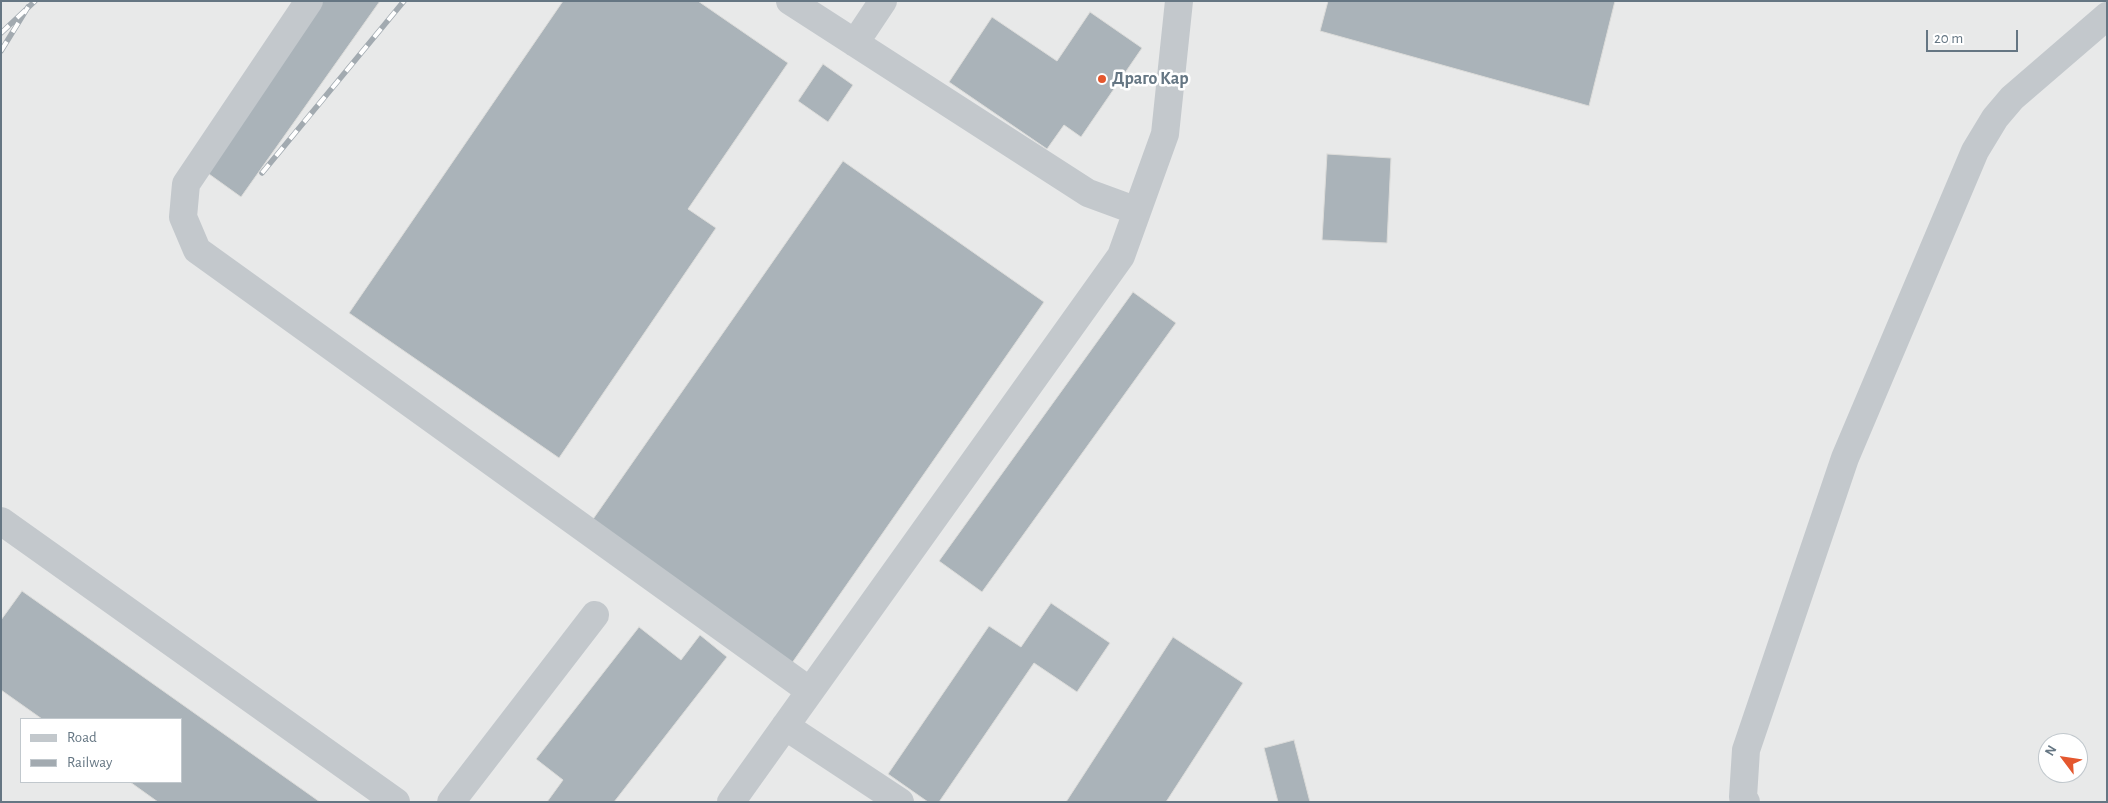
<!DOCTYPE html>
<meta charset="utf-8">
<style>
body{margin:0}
#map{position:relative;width:2108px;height:803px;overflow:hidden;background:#fafaf8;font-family:"Alegreya Sans",sans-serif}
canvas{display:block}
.frame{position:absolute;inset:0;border:2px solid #657683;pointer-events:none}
.legend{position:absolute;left:20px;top:718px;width:162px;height:65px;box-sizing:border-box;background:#fff;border:1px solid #c1c8cd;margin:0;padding:6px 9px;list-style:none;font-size:15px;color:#657683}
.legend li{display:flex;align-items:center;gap:10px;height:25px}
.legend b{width:25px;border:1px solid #c1c8cd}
.north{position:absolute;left:2038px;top:733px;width:50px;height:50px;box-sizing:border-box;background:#fff;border:1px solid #c1c8cd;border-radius:50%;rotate:301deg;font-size:14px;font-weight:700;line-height:20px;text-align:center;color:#657683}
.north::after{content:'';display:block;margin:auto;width:18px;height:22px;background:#e4572e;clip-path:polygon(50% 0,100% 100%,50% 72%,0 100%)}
.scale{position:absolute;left:1926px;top:30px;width:92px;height:22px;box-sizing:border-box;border:2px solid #657683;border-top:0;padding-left:6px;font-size:15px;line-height:18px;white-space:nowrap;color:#657683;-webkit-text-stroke:4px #fff;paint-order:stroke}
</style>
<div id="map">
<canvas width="2108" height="803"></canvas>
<div class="frame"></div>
<ul class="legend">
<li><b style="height:6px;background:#c3c8cc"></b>Road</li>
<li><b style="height:6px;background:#a2aab0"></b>Railway</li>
</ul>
<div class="north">N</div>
<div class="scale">20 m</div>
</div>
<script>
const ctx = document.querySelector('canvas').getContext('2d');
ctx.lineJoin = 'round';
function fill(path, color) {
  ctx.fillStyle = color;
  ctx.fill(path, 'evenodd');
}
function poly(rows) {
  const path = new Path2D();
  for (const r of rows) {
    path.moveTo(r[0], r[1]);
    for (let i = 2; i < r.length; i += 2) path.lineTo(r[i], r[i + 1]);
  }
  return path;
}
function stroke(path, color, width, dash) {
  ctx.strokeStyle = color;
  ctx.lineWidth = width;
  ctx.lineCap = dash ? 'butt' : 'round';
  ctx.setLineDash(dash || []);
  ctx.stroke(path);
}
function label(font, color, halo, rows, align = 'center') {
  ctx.font = font + ' "Alegreya Sans",sans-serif';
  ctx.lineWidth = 5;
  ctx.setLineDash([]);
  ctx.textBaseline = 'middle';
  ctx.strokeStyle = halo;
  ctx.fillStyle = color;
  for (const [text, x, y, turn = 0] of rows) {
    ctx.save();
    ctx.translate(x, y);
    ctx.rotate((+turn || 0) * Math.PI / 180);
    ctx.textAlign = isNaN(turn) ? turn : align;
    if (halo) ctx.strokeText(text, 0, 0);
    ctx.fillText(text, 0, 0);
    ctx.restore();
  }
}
fill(poly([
 [1,1,2107,1,2107,802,1,802],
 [21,719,181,719,181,782,21,782],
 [2048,743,2078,743,2078,773,2048,773]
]), '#e8e9e9');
const building = poly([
 [321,1,380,1,241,197,202,169,321,1],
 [563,1,698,1,788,63,688,209,716,228,559,458,349,313,563,1],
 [1328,1,1615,1,1589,106,1320,31,1328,1],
 [1090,12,1142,48,1081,137,1064,125,1047,149,949,82,992,17,1057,61,1090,12],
 [823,64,853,85,828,122,798,101,823,64],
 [1327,154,1391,158,1387,243,1322,240,1327,154],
 [843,161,1044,302,792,663,591,522,843,161],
 [1133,292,1176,323,982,592,939,561,1133,292],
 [22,591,320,802,158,802,130,782,181,782,181,719,42,719,1,690,1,620,22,591],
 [1051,603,1110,643,1077,692,1034,663,939,802,928,802,888,774,989,626,1021,647,1051,603],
 [639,627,681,660,700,635,727,657,614,802,547,802,563,780,536,759,639,627],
 [1173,637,1243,683,1166,802,1066,802,1173,637],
 [1294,740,1310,802,1278,802,1264,748,1294,740]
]);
fill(building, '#aab3b9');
stroke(building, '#dcdcda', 1);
stroke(poly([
 [309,1,186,184,183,217,197,250,810,691],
 [790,1,1088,193,1137,211],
 [855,43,883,1],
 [1,521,396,802],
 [785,726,900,802],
 [451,802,595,615],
 [731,802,1121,256,1165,134,1179,1],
 [1746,802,1743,797,1746,750,1845,458,1975,151,1995,118,2012,98,2107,16]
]), '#c3c8cc', 28);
const rail = poly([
 [1,33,35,1],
 [1,51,28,7],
 [262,173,404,1]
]);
stroke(rail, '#a2aab0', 5.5);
stroke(rail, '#fff', 4, [11]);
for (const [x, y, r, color] of [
 [1102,79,5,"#e4572e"]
]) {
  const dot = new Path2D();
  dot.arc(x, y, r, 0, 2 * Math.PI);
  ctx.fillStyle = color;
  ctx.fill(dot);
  stroke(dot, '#fff', 2);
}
label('bold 18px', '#657683', '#fff', [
 ["Драго Кар",1112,79]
], 'left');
</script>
